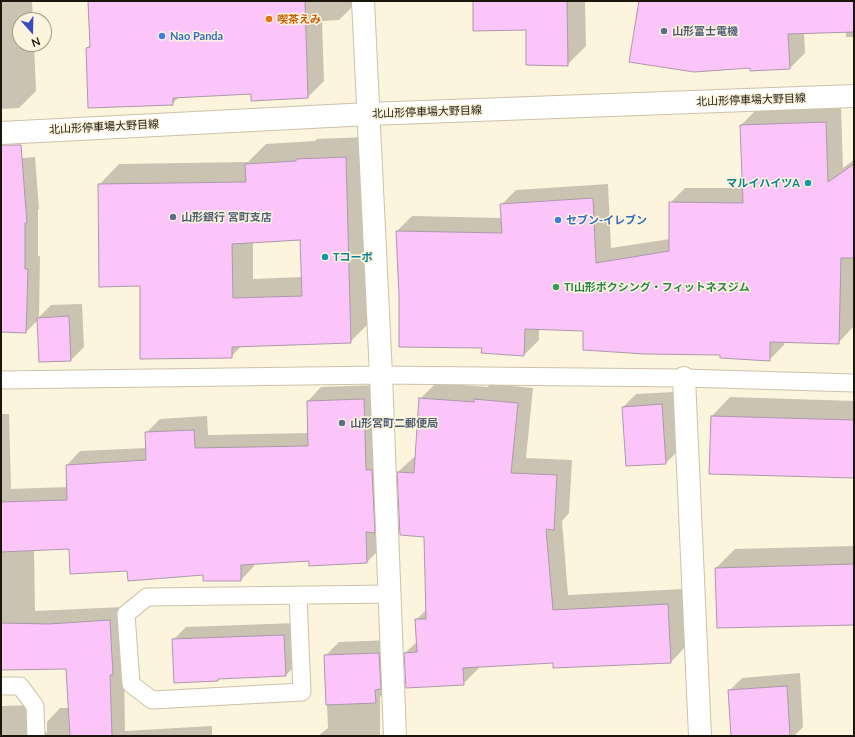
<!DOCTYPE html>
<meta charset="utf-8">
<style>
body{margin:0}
#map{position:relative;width:855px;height:737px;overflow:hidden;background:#fdf4de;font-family:Lato,sans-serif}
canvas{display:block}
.frame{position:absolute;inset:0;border:2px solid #1a160c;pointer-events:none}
.north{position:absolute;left:12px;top:12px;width:40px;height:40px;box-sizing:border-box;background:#fdf4de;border:1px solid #a29b8a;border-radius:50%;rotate:160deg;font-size:11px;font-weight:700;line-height:16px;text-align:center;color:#1a160c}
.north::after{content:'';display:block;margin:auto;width:14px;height:18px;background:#3a4dc0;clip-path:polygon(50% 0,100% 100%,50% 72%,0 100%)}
</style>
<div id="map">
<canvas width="855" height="737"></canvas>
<div class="frame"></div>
<div class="north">N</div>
</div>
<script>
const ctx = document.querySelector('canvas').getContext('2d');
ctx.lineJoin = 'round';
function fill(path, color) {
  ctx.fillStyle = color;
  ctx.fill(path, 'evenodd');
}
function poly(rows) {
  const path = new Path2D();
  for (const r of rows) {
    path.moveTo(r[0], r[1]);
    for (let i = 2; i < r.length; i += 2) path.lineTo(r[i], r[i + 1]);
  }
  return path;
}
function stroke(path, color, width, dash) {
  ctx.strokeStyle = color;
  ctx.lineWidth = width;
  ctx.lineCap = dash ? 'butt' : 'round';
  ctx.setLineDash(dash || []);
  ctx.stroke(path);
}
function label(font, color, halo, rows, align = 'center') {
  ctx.font = font + ' Lato,"Noto Sans JP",sans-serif';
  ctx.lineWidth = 3;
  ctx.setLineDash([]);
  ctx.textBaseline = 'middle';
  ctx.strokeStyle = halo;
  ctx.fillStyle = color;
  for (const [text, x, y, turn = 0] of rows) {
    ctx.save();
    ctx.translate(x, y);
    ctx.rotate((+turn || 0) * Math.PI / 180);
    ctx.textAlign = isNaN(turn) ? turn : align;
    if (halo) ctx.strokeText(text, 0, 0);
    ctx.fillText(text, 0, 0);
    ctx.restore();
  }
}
fill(poly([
 [1,1,32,1,33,20,20,20,20,44,34,44,36,91,19,108,1,109],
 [89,1,355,1,355,4,339,20,322,21,324,81,308,97,252,100,252,93,180,96,172,104,87,48,91,44],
 [474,1,585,1,586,46,567,65,527,28],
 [640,1,854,1,854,37,846,37,846,32,804,32,805,53,790,68,751,67],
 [841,107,843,168,854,160,854,304,853,327,838,343,784,341,784,345,769,360,584,330,539,328,539,340,524,355,483,347,400,295,397,231,412,216,502,218,501,205,516,190,608,184,611,248,670,239,670,203,685,188,744,188,741,125,756,110],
 [366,137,371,321,350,342,242,345,231,357,141,285,99,185,119,164,248,162,266,144,315,141,317,139],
 [301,239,302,277,253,279,253,242],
 [35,157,39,209,38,210,38,256,40,256,39,317,51,305,82,304,84,347,71,360,38,320,26,332,1,331,1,161,3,160],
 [436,383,488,387,490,384,533,388,526,458,572,460,569,513,562,521,568,595,683,589,686,646,671,662,554,662,479,667,479,668,463,684,405,653,418,641,416,620,426,610,425,536,398,472,414,457,416,457,420,399],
 [377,385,381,548,367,562,310,565,310,560,254,563,254,566,241,580,204,574,128,570,70,548,34,550,35,611,123,607,125,731,212,726,212,736,318,736,328,728,325,656,339,642,393,640,389,688,380,697,380,736,1,736,1,706,33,705,41,728,47,733,47,722,60,708,70,708,67,668,1,669,1,414,9,414,11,489,68,487,67,465,80,451,147,448,146,433,160,419,207,416,208,435,309,433,308,401,321,387],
 [675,392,679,450,666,463,623,407,636,394],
 [730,397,854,401,854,477,712,416],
 [854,546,854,624,716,568,735,549],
 [297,623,299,662,286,675,219,678,217,680,173,640,186,627],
 [800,673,803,727,794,736,732,736,729,691,742,678]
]), '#0003');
const building = poly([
 [88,1,305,1,308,98,251,101,251,94,173,98,173,105,88,108,86,48,90,47,88,1],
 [473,1,567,1,568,66,526,65,526,30,473,31,473,1],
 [639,1,854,1,854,32,788,34,790,69,750,71,750,68,694,72,629,62,639,1],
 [826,122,828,182,854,164,854,258,841,258,839,344,770,342,770,361,720,358,720,355,645,354,583,350,583,331,525,329,524,356,481,353,482,348,399,347,399,295,396,231,502,233,500,204,593,198,596,263,669,251,669,202,743,203,740,125,826,122],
 [1,145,21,145,27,223,25,223,25,269,28,269,26,333,1,332,1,145],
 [346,157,351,343,232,347,232,358,140,359,140,286,99,287,98,184,246,182,245,164,296,161,296,159,346,157],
 [300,240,302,296,233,298,232,244,300,240],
 [69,316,71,361,39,362,37,318,69,316],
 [419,398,474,402,474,399,518,403,511,473,557,475,554,530,546,529,553,610,668,604,671,663,553,668,553,663,463,668,464,685,406,688,404,653,417,652,415,619,426,619,424,537,400,535,397,472,414,473,419,398],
 [364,399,366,470,372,470,375,533,366,532,367,563,309,566,309,561,241,565,241,581,203,581,203,575,128,581,127,571,70,574,69,549,1,552,1,502,67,500,66,465,146,460,145,432,194,430,195,448,308,446,307,401,364,399],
 [662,404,666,464,626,466,622,407,662,404],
 [711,416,854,420,854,478,709,474,711,416],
 [854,564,854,625,717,628,715,568,854,564],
 [110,620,113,675,110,675,112,736,70,736,66,669,1,670,1,623,49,624,110,620],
 [284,635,286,676,218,679,218,681,174,683,172,639,284,635],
 [379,653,381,689,375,690,376,703,326,705,324,655,379,653],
 [787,686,790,736,731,736,728,690,787,686]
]);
fill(building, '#fcc5fa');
stroke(building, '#ab97ab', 1);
const service = poly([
 [1,380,381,375,684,378,854,383],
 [298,595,302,692,152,700,131,684,126,614,147,597,390,594],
 [1,686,20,686,35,706,36,736]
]);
const minor = poly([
 [363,1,381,375,395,736],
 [684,378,700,736]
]);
const secondary = poly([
 [1,133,369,114,854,96]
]);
stroke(service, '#cdc2a8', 19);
stroke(minor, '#cdc2a8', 24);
stroke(secondary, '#cdc2a8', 24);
stroke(service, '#fff', 17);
stroke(minor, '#fff', 22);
stroke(secondary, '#fff', 22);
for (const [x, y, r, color] of [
 [269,19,4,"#e8710a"],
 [664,31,4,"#5c6f8a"],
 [162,36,4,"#3f7fe0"],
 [808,183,4,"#0f9aa8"],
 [173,217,4,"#5c6f8a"],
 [558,220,4,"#3f7fe0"],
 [325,257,4,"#0f9aa8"],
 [556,287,4,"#2e9e5b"],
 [342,423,4,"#5c6f8a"]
]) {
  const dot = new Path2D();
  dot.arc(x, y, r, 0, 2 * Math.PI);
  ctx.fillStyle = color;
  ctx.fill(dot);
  stroke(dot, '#fdf4de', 1.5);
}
label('bold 11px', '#c56008', '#fdf4de', [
 ["喫茶えみ",277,19]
], 'left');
label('bold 11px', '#4e5e75', '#fdf4de', [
 ["山形富士電機",672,31],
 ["山形銀行 宮町支店",181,217],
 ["山形宮町二郵便局",350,423]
], 'left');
label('bold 11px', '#366cbe', '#fdf4de', [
 ["Nao Panda",170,36],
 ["セブン-イレブン",566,220]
], 'left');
label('11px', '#1a160c', '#fdf4de', [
 ["北山形停車場大野目線",751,100,-2],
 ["北山形停車場大野目線",427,112,-2],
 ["北山形停車場大野目線",104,127,-3]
]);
label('bold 11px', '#0d838f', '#fdf4de', [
 ["マルイハイツA",800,183],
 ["Tコーポ",333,257,"left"]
], 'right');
label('bold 11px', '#27864d', '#fdf4de', [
 ["TI山形ボクシング・フィットネスジム",564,287]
], 'left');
</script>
